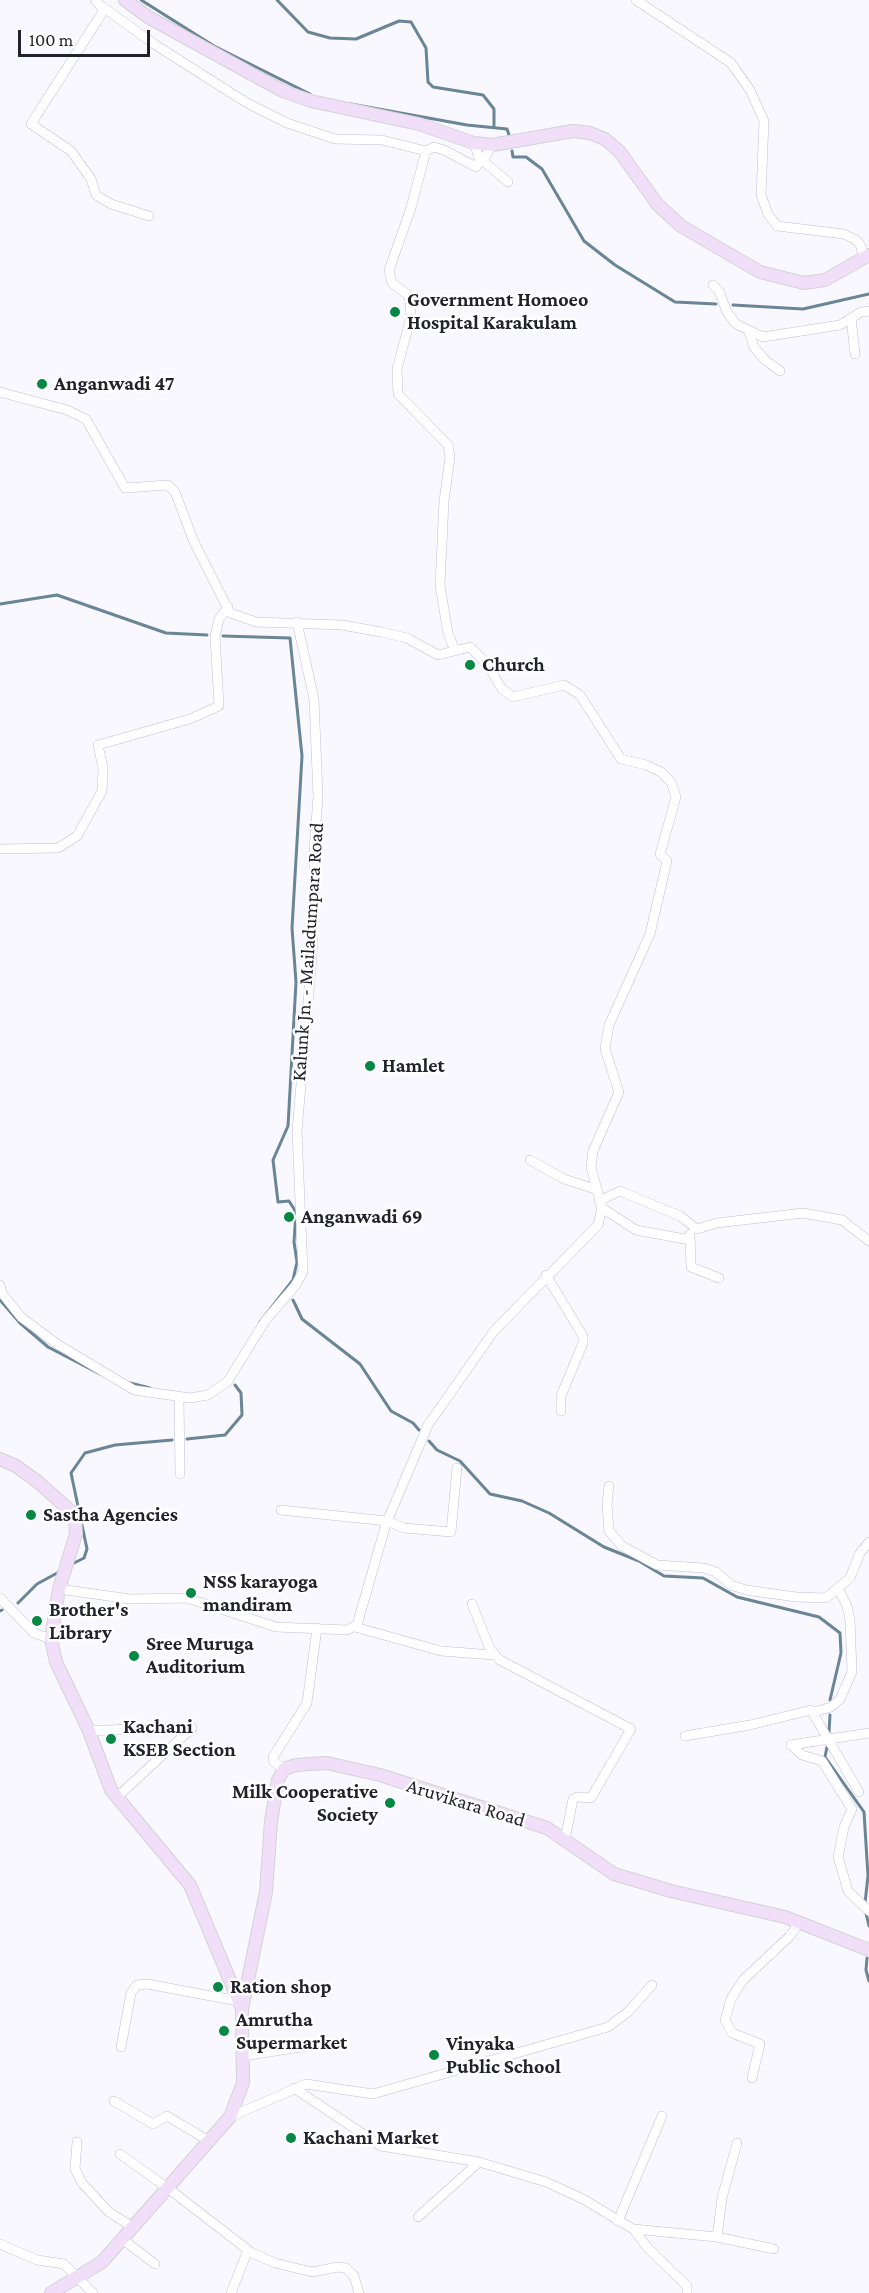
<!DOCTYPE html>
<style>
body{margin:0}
#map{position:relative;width:869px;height:2293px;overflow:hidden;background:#f8f8fe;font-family:"Crimson Pro",serif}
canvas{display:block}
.scale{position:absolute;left:18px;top:30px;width:132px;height:27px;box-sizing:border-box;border:3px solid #22222c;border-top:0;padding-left:8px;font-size:18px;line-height:21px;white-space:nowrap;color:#22222c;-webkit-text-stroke:4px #fff;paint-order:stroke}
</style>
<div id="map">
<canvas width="869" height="2293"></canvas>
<div class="scale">100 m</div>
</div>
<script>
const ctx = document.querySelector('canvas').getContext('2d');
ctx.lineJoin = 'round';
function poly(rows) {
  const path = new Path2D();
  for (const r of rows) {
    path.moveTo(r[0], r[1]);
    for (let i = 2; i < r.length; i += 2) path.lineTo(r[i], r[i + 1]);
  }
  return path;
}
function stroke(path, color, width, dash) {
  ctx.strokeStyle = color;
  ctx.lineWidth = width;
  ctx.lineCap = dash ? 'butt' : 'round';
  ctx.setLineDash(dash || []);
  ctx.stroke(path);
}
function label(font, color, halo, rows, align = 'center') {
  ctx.font = font + ' "Crimson Pro",serif';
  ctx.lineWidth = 5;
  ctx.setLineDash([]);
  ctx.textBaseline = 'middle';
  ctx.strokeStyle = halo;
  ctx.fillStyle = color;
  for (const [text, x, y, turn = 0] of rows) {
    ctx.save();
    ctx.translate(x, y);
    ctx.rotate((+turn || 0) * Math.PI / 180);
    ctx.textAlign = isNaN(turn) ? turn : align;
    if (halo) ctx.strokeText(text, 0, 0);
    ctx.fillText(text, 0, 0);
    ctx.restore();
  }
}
stroke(poly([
 [141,0,214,46,310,94],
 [277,0,308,32,330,38,356,39,399,21,411,22,426,48,428,82,433,87,483,95,494,109,494,127],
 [351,104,467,125,507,129,509,135],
 [512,151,513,157,526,157,542,169,584,241,615,265,675,302,716,304],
 [733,305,803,309,869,294],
 [0,604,57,595,166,633,207,635],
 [223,636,290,638,302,756,292,928,296,982,288,1126,273,1160,278,1202,289,1201,296,1212,294,1242,297,1262,293,1280,260,1322],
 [0,1300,20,1323,48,1347,100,1374],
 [293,1300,302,1319,360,1364,391,1411,413,1423,419,1430],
 [130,1383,150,1388],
 [187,1439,225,1435,242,1415,241,1393,235,1385],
 [429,1441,437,1450,460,1461,490,1494,522,1501,549,1513,604,1547,639,1561,664,1576,703,1578,737,1597,819,1617,840,1633,841,1653,830,1700],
 [72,1564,84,1558,87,1549,71,1473,85,1453,115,1445,172,1440],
 [18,1603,37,1584,59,1572],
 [0,1611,2,1610],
 [829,1732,830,1715],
 [827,1747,825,1757,864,1812,868,1876,865,1903],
 [866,1913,869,1926],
 [867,1958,866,1970,869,1981]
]), '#6a8596', 3);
const minor = poly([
 [95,0,104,10,31,124,71,151,91,179,96,195,111,204,149,216],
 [636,0,731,63,750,90,764,121,761,195,768,214,777,226,844,234,856,240,861,246,863,258],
 [103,7,154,44,247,103,287,123,335,139,382,140,426,151],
 [492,145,483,161,508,182],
 [426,151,411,208,389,270,392,283,407,294,410,300,411,317,397,369,398,394,448,445,450,457,444,501,440,585,448,633,455,651],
 [426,151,434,147,444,150,476,167,480,160,474,143],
 [713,285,719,291,727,312,736,324,763,337,840,325,861,312,869,311],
 [851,318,855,354],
 [749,332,754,347,764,359,780,371],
 [0,392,67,410,86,419,125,488,168,485,175,492,194,542,230,613,256,622,342,625,381,632,407,638,438,655,470,647,487,664,502,689,513,697,564,685,580,695,621,759,646,765,661,772,671,782,676,797,660,854,667,861,650,934,609,1025,605,1049,619,1092,593,1151,591,1167,602,1208,598,1225,494,1331,428,1425,386,1524,357,1625,347,1630,276,1627,187,1598,130,1599,59,1589],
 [0,849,58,848,77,836,102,791,103,768,98,745,190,719,219,706,215,636,219,619,228,607],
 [530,1160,564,1179,595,1189],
 [599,1201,620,1191,680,1216,697,1229,717,1223,803,1213,842,1220,869,1241],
 [602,1208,636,1230,690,1240],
 [690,1234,691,1267,719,1278],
 [546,1275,583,1336,583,1343,561,1396,561,1411],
 [0,1285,2,1293,21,1317,57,1344,134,1390,190,1398,208,1395,228,1381,265,1321,295,1286,303,1272,297,1131,312,956,315,880,314,851,318,796,314,699,297,622],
 [179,1399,180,1474],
 [609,1486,607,1504,609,1531,622,1546,657,1565,704,1568,716,1572,731,1585,746,1590,796,1597,826,1598,850,1578,860,1553,869,1542],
 [281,1510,387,1521,404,1528,451,1532,457,1468],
 [0,1598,34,1633,51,1639],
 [472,1604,490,1649,500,1660,631,1729,591,1798,577,1797,573,1799,565,1840],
 [355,1627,441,1651,494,1655],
 [814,1712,831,1707,840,1699,852,1672,850,1620,847,1606,839,1590],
 [89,1731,128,1729],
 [685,1736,750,1725,811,1710,859,1792],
 [791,1745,802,1755,822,1761,852,1809,844,1827,838,1857,848,1891,869,1911],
 [791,1745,869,1733],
 [284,1769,274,1762,273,1757,307,1703,317,1628],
 [117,1797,192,1728],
 [121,2047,131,1993,137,1985,147,1984,238,2001],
 [243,2056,327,2043],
 [752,2078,760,2044,732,2033,725,2020,731,1999,743,1980,790,1936,799,1923],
 [294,2088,381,2146,479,2162,546,2182,583,2199,633,2229,648,2248,687,2286,687,2293],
 [114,2101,153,2124,167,2116,209,2141],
 [230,2117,306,2084,373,2094,608,2027,628,2012,652,1985],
 [77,2142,75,2169,82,2183,109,2212,131,2226],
 [120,2154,169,2189,252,2253,275,2263,312,2272,338,2267,346,2268,354,2276,359,2293],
 [418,2217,479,2162],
 [618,2221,662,2116],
 [633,2229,717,2237,774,2249],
 [717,2237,722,2198,737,2143],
 [122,2239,155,2264],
 [0,2244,37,2260,64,2264,93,2293],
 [231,2293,248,2250]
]);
const major = poly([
 [125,0,148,17,248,72,283,91,311,101,419,124,474,143,492,145,573,131,590,133,605,139,619,151,658,205,681,226,760,272,804,283,825,280,869,255],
 [0,1459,16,1466,38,1482,75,1515,76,1534,59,1589,51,1639,56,1662,89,1731,111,1790,190,1885,242,2009],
 [51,2293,102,2262,230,2117,243,2083,242,2009,266,1892,271,1821,278,1780,284,1769,296,1765,327,1763,380,1775,547,1828,614,1874,671,1891,785,1917,869,1950]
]);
stroke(minor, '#c1bfdc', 10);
stroke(major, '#d3d3d5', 14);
stroke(minor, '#fff', 9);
stroke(major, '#f1dff9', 12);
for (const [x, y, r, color] of [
 [395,312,6,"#048844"],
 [42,384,6,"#048844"],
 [470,665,6,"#048844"],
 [370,1066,6,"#048844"],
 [289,1217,6,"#048844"],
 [31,1515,6,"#048844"],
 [191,1593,6,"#048844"],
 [37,1621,6,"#048844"],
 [134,1656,6,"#048844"],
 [111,1739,6,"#048844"],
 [390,1803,6,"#048844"],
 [218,1987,6,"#048844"],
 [224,2031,6,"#048844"],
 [434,2055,6,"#048844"],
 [291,2138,6,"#048844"]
]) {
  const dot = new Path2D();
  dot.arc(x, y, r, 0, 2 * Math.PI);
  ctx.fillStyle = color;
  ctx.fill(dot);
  stroke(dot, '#fff', 2);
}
label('bold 20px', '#22222c', '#fff', [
 ["Government Homoeo",407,300],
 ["Hospital Karakulam",407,323],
 ["Anganwadi 47",54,384],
 ["Church",482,665],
 ["Hamlet",382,1066],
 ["Anganwadi 69",301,1217],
 ["Sastha Agencies",43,1515],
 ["NSS karayoga",203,1582],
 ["mandiram",203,1605],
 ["Brother's",49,1610],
 ["Library",49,1633],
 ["Sree Muruga",146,1644],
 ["Auditorium",146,1667],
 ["Kachani",123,1727],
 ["KSEB Section",123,1750],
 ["Milk Cooperative",378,1792,"right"],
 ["Society",378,1815,"right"],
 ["Ration shop",230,1987],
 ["Amrutha",236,2020],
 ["Supermarket",236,2043],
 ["Vinyaka",446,2044],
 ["Public School",446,2067],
 ["Kachani Market",303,2138]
], 'left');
label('20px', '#22222c', '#fff', [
 ["Kalunk Jn. - Mailadumpara Road",308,952,-86],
 ["Aruvikara Road",466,1803,17]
]);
</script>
